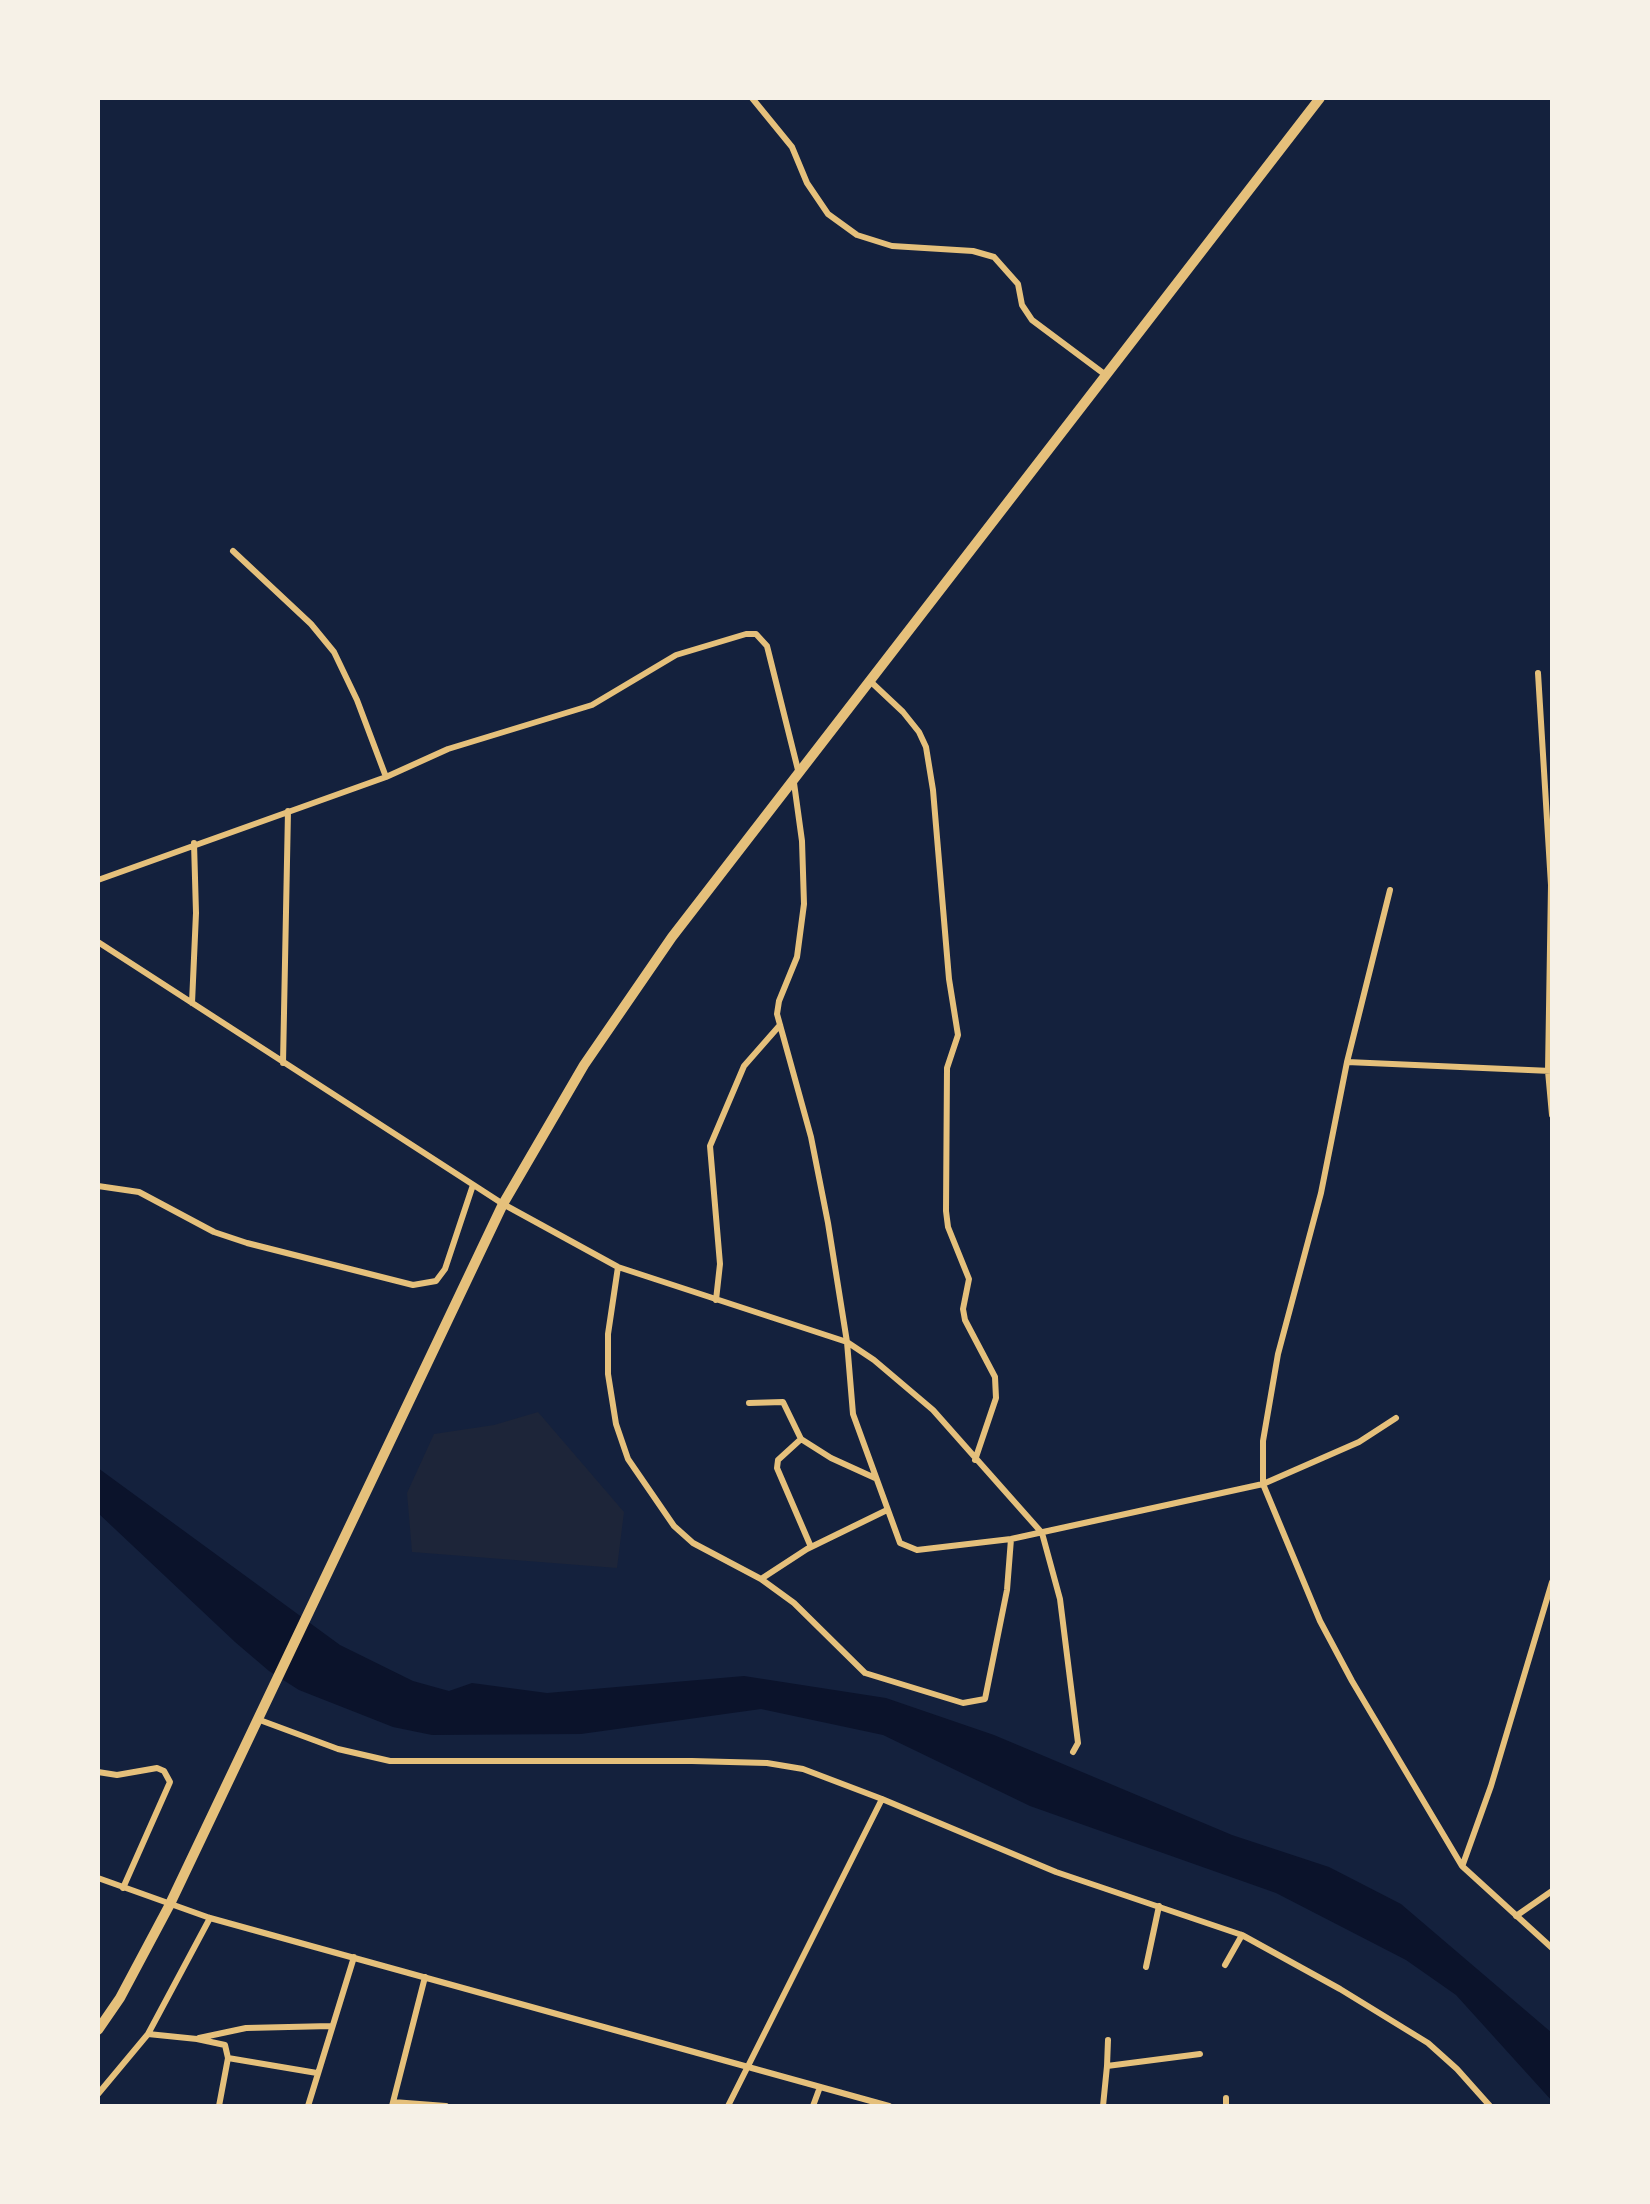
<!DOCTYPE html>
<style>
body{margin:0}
#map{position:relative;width:1650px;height:2204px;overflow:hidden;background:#14213d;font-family:"PT Sans Narrow",sans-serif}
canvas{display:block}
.frame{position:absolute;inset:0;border:100px solid #f6f1e7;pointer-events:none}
</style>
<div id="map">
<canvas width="1650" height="2204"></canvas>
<div class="frame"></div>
</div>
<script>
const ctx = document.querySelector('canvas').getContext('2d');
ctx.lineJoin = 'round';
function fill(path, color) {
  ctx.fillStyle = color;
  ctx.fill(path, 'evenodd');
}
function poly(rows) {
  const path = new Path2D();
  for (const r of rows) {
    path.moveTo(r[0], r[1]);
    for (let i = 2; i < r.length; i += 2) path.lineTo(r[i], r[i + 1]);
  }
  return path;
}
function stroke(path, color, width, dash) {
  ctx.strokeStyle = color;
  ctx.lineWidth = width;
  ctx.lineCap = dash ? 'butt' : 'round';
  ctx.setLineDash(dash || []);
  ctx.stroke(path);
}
fill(poly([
 [538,1412,624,1512,617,1568,412,1552,407,1493,434,1434,494,1425]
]), '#1d2539');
fill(poly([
 [98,1468,340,1645,413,1681,449,1691,472,1683,547,1693,744,1676,886,1698,994,1735,1232,1835,1329,1867,1401,1904,1552,2033,1552,2101,1456,1995,1406,1960,1276,1893,1030,1806,883,1735,761,1709,581,1734,432,1735,393,1727,299,1690,269,1671,235,1642,98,1513]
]), '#0b132b');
stroke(poly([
 [752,98,792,147,807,183,828,214,857,235,892,246,973,251,994,257,1018,284,1022,305,1032,320,1107,376],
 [233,551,311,624,334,652,357,700,386,777],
 [1538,673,1551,885,1548,1071,1552,1115],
 [870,681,903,712,919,732,926,747,933,790,949,979,958,1035,947,1068,946,1211,948,1227,969,1279,963,1309,965,1320,995,1377,996,1398,975,1460],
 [794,783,802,841,804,904,797,957,779,1001,777,1014,811,1137,828,1223,847,1342,853,1414,900,1543,917,1550,1011,1539,1263,1484,1359,1442,1396,1418],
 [98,880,386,777,448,749,592,705,676,655,746,634,756,634,767,646,799,774],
 [1390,890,1347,1062,1321,1193,1278,1354,1263,1441,1263,1484,1320,1621,1352,1681,1462,1866,1552,1948],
 [98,942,503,1204,618,1267,847,1342,874,1360,933,1410,1042,1533,1060,1599,1078,1743,1073,1752],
 [192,1003,196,913,194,843],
 [1347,1062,1551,1071],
 [283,1063,288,811],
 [98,1186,139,1192,214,1232,247,1243,413,1285,436,1281,445,1269,473,1185],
 [618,1267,608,1334,608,1374,616,1424,628,1459,674,1526,693,1543,761,1579],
 [716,1300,720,1264,710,1146,744,1066,780,1025],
 [749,1403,783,1402,801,1439,831,1458,875,1478],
 [801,1439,778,1460,777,1468,811,1547],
 [887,1510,807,1549,761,1579,794,1603,865,1673,963,1703,985,1699,1007,1590,1011,1539],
 [257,1719,338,1749,390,1761,692,1761,767,1763,803,1769,882,1799,1056,1872,1242,1935,1340,1989,1428,2043,1457,2069,1490,2106],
 [98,1772,117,1775,157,1768,164,1771,170,1782,123,1888],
 [1463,1864,1491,1786,1552,1582],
 [98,1878,210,1918,889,2106],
 [1516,1916,1552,1891],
 [1225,1965,1242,1935],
 [1146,1967,1159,1906],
 [148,2034,197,2039,225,2045,228,2058,219,2106],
 [199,2038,246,2028,331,2026],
 [228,2058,317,2073],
 [1107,2066,1108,2040],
 [98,2094,148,2034,210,1918],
 [393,2102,446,2106],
 [308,2106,354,1957],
 [392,2106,425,1977],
 [728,2106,882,1799],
 [813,2106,820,2087],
 [1103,2106,1107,2066,1200,2054],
 [1226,2106,1226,2098]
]), '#e5c07b', 6);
stroke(poly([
 [98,2030,120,1998,169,1906,503,1204,584,1065,672,937,1320,98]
]), '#e5c07b', 10);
</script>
